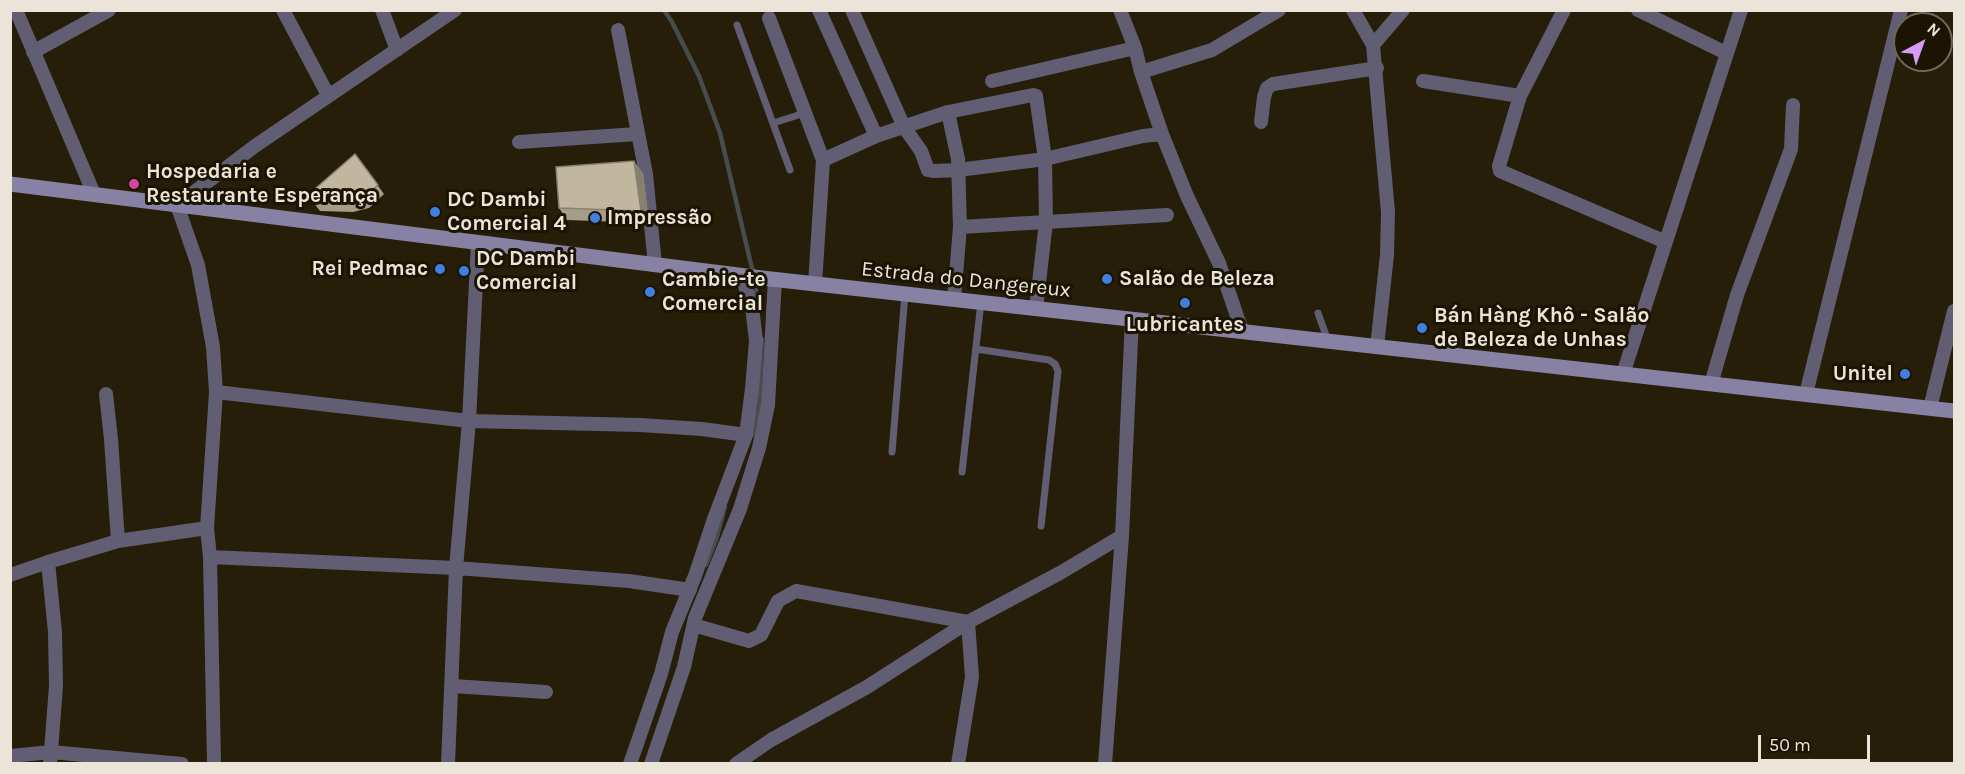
<!DOCTYPE html>
<meta charset="utf-8">
<style>
body{margin:0}
#map{position:relative;width:1965px;height:774px;overflow:hidden;background:#261e09;font-family:Karla,sans-serif}
canvas{display:block}
.frame{position:absolute;inset:0;border:12px solid #ebe5d9;pointer-events:none}
.north{position:absolute;left:1893px;top:12px;width:60px;height:60px;box-sizing:border-box;background:#1c1402;border:2px solid #6f6858;border-radius:50%;rotate:41deg;font-size:16px;font-weight:700;line-height:24px;text-align:center;color:#ebe5d9}
.north::after{content:'';display:block;margin:auto;width:21px;height:27px;background:#d69bfa;clip-path:polygon(50% 0,100% 100%,50% 72%,0 100%)}
.scale{position:absolute;left:1758px;top:735px;width:112px;height:27px;box-sizing:border-box;border:3px solid #ebe5d9;border-top:0;padding-left:8px;font-size:18px;line-height:21px;white-space:nowrap;color:#ebe5d9;-webkit-text-stroke:4px #1c1402;paint-order:stroke}
</style>
<div id="map">
<canvas width="1965" height="774"></canvas>
<div class="frame"></div>
<div class="north">N</div>
<div class="scale">50 m</div>
</div>
<script>
const ctx = document.querySelector('canvas').getContext('2d');
ctx.lineJoin = 'round';
function poly(rows) {
  const path = new Path2D();
  for (const r of rows) {
    path.moveTo(r[0], r[1]);
    for (let i = 2; i < r.length; i += 2) path.lineTo(r[i], r[i + 1]);
  }
  return path;
}
function stroke(path, color, width, dash) {
  ctx.strokeStyle = color;
  ctx.lineWidth = width;
  ctx.lineCap = dash ? 'butt' : 'round';
  ctx.setLineDash(dash || []);
  ctx.stroke(path);
}
function fill(path, color) {
  ctx.fillStyle = color;
  ctx.fill(path, 'evenodd');
}
function label(font, color, halo, rows, align = 'center') {
  ctx.font = font + ' Karla,sans-serif';
  ctx.lineWidth = 6;
  ctx.setLineDash([]);
  ctx.textBaseline = 'middle';
  ctx.strokeStyle = halo;
  ctx.fillStyle = color;
  for (const [text, x, y, turn = 0] of rows) {
    ctx.save();
    ctx.translate(x, y);
    ctx.rotate((+turn || 0) * Math.PI / 180);
    ctx.textAlign = isNaN(turn) ? turn : align;
    if (halo) ctx.strokeText(text, 0, 0);
    ctx.fillText(text, 0, 0);
    ctx.restore();
  }
}
stroke(poly([
 [664,10,672,22,699,76,720,133,754,277,758,304],
 [752,435,759,408,762,339],
 [706,565,716,540,725,507]
]), '#464d4c', 4.5);
stroke(poly([
 [737,25,790,170],
 [773,123,805,113],
 [1318,313,1328,341],
 [976,349,1049,360,1055,364,1058,371,1041,526],
 [892,452,905,294],
 [962,472,981,302]
]), '#615e73', 7);
stroke(poly([
 [16,10,94,194],
 [283,10,328,95],
 [382,10,397,50],
 [819,10,876,136],
 [852,10,904,127,921,151,928,170,933,171,958,170,1045,159,1143,136,1162,134],
 [1120,10,1135,48,1141,72,1162,134,1187,196,1219,263,1242,331],
 [1353,10,1373,45,1388,212,1387,255,1377,347],
 [1564,10,1520,96,1499,166,1500,171,1666,242],
 [1638,10,1726,53],
 [769,18,823,160,815,284],
 [618,30,646,174,655,265],
 [1373,45,1403,10],
 [33,52,109,10],
 [1141,72,1212,50,1279,10],
 [992,81,1135,48],
 [1423,81,1520,96],
 [948,112,958,159,960,227,954,299],
 [1261,122,1264,97,1267,88,1273,84,1377,68],
 [519,142,637,134],
 [823,160,876,136,948,112,1033,95,1036,96,1045,159,1046,222,1036,309],
 [960,227,1167,215],
 [1623,374,1741,10],
 [1711,384,1737,295,1791,149,1793,105],
 [216,392,469,421,640,425,702,429,746,435],
 [106,394,111,439,118,541],
 [1806,394,1901,10],
 [1930,408,1954,311],
 [210,557,456,568,629,581,690,590],
 [48,562,55,632,56,686,50,764],
 [10,575,48,562,118,541,207,528],
 [695,623,697,626,749,641,761,635,778,601,796,591,968,622,972,677,958,764],
 [452,686,546,692],
 [10,756,51,752,182,764],
 [214,764,210,557,207,528,216,392,213,347,198,265,177,205,255,146,455,10],
 [448,764,456,568,469,421,478,243],
 [630,764,661,674,672,632,695,576,714,519,746,435,752,389,756,341,752,306,741,275],
 [651,764,684,667,695,618,740,509,759,448,768,405,775,279],
 [736,764,771,740,867,687,968,622,1060,573,1122,536],
 [1105,764,1122,536,1132,319]
]), '#615e73', 14);
stroke(poly([
 [10,184,762,278,1954,411]
]), '#8782a4', 15);
fill(poly([
 [355,154,384,194,369,208,353,212,320,211,313,202],
 [643,173,649,223,567,220,559,208]
]), '#a69d88');
fill(poly([
 [634,161,643,173,649,223,641,211]
]), '#87806f');
const building = poly([
 [355,154,378,185,363,198,346,203,313,202,316,188,355,154],
 [634,161,641,211,559,208,556,167,634,161]
]);
fill(building, '#c1b79e');
stroke(building, '#87806f', 1.5);
for (const [x, y, r, color] of [
 [134,184,6,"#d1479c"],
 [435,212,6,"#3f7fe0"],
 [595,218,6,"#3f7fe0"],
 [440,269,6,"#3f7fe0"],
 [464,271,6,"#3f7fe0"],
 [1107,279,6,"#3f7fe0"],
 [650,292,6,"#3f7fe0"],
 [1185,303,6,"#3f7fe0"],
 [1422,328,6,"#3f7fe0"],
 [1905,374,6,"#3f7fe0"]
]) {
  const dot = new Path2D();
  dot.arc(x, y, r, 0, 2 * Math.PI);
  ctx.fillStyle = color;
  ctx.fill(dot);
  stroke(dot, '#1c1402', 2);
}
label('bold 21px', '#ebe5d9', '#1c1402', [
 ["Hospedaria e",146,172],
 ["Restaurante Esperança",146,196],
 ["DC Dambi",447,200],
 ["Comercial 4",447,224],
 ["Impressão",607,218],
 ["DC Dambi",476,259],
 ["Comercial",476,283],
 ["Rei Pedmac",428,269,"right"],
 ["Salão de Beleza",1119,279],
 ["Cambie-te",662,280],
 ["Comercial",662,304],
 ["Bán Hàng Khô - Salão",1434,316],
 ["de Beleza de Unhas",1434,340],
 ["Lubricantes",1185,325,"center"],
 ["Unitel",1893,374,"right"]
], 'left');
label('21px', '#ebe5d9', '#1c1402', [
 ["Estrada do Dangereux",966,280,6]
]);
</script>
